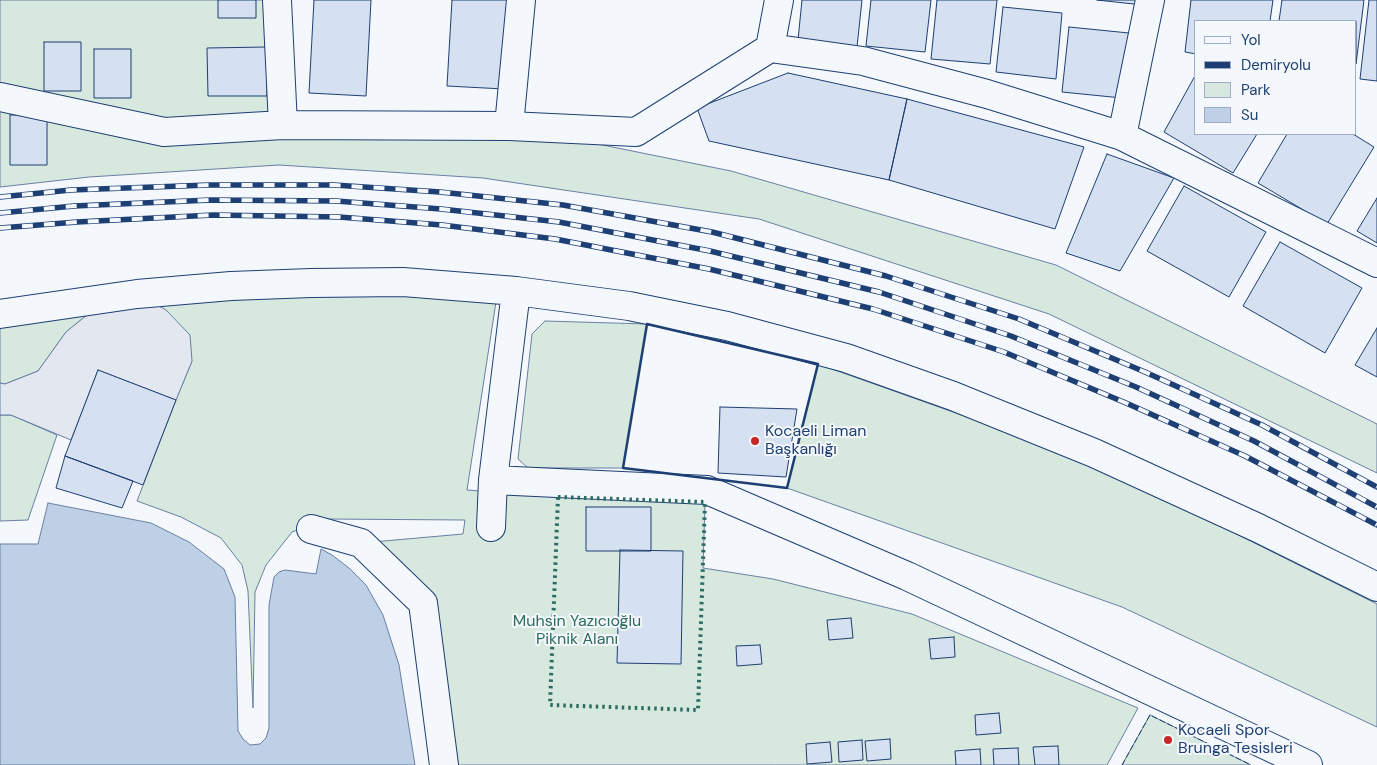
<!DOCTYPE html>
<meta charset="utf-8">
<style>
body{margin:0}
#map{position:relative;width:1377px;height:765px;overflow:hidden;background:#f4f7fb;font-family:"DM Sans",sans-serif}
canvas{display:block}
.legend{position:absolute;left:1194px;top:20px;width:162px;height:115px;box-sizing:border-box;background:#f4f7fb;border:1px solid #9eadc5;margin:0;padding:6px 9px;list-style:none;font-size:15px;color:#1d3f73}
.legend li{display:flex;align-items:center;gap:10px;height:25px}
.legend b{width:25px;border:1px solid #9eadc5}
</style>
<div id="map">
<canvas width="1377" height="765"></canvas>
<ul class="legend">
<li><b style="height:6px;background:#f4f7fb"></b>Yol</li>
<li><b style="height:6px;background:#1d3f73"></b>Demiryolu</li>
<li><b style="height:14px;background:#d7e8df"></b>Park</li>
<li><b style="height:14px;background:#bed0e5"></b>Su</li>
</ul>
</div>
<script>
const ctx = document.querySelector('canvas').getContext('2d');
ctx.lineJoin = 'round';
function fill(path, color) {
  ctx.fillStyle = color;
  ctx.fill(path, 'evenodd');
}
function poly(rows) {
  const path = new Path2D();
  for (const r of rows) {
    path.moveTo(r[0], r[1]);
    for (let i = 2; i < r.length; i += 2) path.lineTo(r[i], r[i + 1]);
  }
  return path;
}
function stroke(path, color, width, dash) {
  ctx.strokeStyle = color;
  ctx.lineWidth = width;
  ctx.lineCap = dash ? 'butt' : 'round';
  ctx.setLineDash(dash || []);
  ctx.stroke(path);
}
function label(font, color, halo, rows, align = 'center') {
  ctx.font = font + ' "DM Sans",sans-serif';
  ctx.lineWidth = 4;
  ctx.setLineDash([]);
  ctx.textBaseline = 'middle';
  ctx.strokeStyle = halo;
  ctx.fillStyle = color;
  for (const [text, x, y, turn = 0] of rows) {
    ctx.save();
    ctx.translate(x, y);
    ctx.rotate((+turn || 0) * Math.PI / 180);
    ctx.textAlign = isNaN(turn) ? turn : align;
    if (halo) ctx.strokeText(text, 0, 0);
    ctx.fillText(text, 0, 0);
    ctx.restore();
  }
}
const green = poly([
 [0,0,277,0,284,125,509,126,731,171,1056,265,1377,424,1377,473,1049,314,759,219,483,178,279,165,89,177,0,187,0,0],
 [498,289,467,490,558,497,705,502,703,568,773,579,912,614,1138,708,1107,765,444,765,423,603,361,543,463,534,465,520,325,519,292,532,266,565,255,592,253,708,248,591,242,565,221,538,181,517,137,501,176,400,192,361,137,294,498,289],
 [0,314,87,315,66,332,38,371,5,384,0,383,0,314],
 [545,321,647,324,623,468,528,468,518,459,532,334,545,321],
 [818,364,1088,460,1377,604,1377,727,1122,607,787,488,818,364],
 [0,415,11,415,57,435,28,520,0,521,0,415],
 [1150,715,1251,765,1122,765,1150,715]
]);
fill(green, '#d7e8df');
stroke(green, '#687fa3', 1);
const parking = poly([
 [137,294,166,310,190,335,192,361,176,400,98,370,71,440,11,415,0,415,0,383,5,384,38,371,66,332,87,315,137,294]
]);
fill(parking, '#e3e8f0');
stroke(parking, '#687fa3', 1);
const water = poly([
 [48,503,151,523,189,542,224,569,235,597,238,731,243,739,250,745,260,744,266,738,269,728,269,605,274,577,279,572,285,570,316,574,321,549,332,555,349,568,366,585,383,615,399,665,415,765,0,765,0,544,38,544,48,503]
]);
fill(water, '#bed0e5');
stroke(water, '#687fa3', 1);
const building = poly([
 [218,0,256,0,256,18,218,18,218,0],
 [314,0,371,0,366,96,309,93,314,0],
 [452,0,509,0,504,89,447,86,452,0],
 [802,0,862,0,857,47,798,40,802,0],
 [871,0,931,0,925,52,866,46,871,0],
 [937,0,997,0,990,64,931,59,937,0],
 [1097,0,1144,0,1143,5,1097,0],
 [1191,0,1273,0,1270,21,1196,21,1196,54,1185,52,1191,0],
 [1282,0,1364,0,1356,64,1356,21,1279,21,1282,0],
 [1369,0,1377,0,1377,81,1360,79,1369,0],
 [1003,7,1062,13,1056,79,996,72,1003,7],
 [1069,27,1129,33,1122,98,1062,92,1069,27],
 [44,42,81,42,81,91,44,91,44,42],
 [267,47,267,96,208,96,207,48,267,47],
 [94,49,131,49,131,98,94,98,94,49],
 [788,73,907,99,889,180,709,141,697,108,788,73],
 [1196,74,1196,134,1257,134,1233,173,1164,132,1196,74],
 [907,99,1084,147,1055,229,889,180,907,99],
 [10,115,47,115,47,165,10,165,10,115],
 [1287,134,1353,134,1374,147,1327,224,1258,183,1287,134],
 [1107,154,1174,178,1120,271,1066,253,1107,154],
 [1184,186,1266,232,1229,297,1147,251,1184,186],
 [1377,198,1377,243,1357,231,1377,198],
 [1280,242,1362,288,1325,353,1243,306,1280,242],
 [1377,328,1377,377,1355,365,1377,328],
 [98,370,176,400,143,485,65,456,98,370],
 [720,407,797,409,786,477,718,473,720,407],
 [65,456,133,481,122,508,56,488,65,456],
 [586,507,651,507,651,551,586,551,586,507],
 [620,550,683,551,681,664,617,663,620,550],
 [851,618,853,638,829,640,827,620,851,618],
 [954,637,955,657,931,659,929,639,954,637],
 [760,645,762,664,737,666,736,646,760,645],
 [999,713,1001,733,976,735,975,715,999,713],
 [890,739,891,759,867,761,865,741,890,739],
 [862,740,863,760,839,762,838,742,862,740],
 [830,742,832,762,807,764,806,744,830,742],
 [1058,746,1059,765,1035,765,1033,747,1058,746],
 [1018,748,1019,765,994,765,993,749,1018,748],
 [980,749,981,765,956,765,955,751,980,749]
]);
fill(building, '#d5e0f0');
stroke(building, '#1d3f73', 1);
const minor = poly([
 [277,0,283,125],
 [779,0,770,48,863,61,987,94,1122,136,1377,263],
 [0,97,164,132,283,125,509,126,636,132,770,48],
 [509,126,521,0],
 [1122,136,1150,0],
 [0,314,137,294,231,286,311,283,403,282,516,291,629,306,727,326,846,358,953,396,1094,453,1258,528,1377,587],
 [493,480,707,490,907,576,1308,765],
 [491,527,493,480,516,291],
 [311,529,361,543,423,603,444,765]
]);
stroke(minor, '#1d3f73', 30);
stroke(minor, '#f4f7fb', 28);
const rail = poly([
 [0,197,71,190,209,185,334,185,440,192,563,205,712,232,886,276,1019,319,1145,372,1262,425,1377,487],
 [0,213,74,206,211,200,336,201,441,209,559,222,710,251,879,292,1011,336,1136,387,1254,441,1377,507],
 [0,228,77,222,213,215,339,217,442,225,555,239,709,269,873,309,1004,352,1126,403,1245,456,1377,525]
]);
stroke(rail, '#1d3f73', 5.5);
stroke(rail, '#f4f7fb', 4, [11]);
stroke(poly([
 [558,497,705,502,698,710,550,705,558,497]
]), '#2c6c60', 4, [2.5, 4]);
stroke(poly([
 [1122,765,1150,715,1251,765]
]), '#1d3f73', 1, [6, 2.5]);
stroke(poly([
 [647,324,818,364,787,488,623,468,647,324]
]), '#1d3f73', 2.5);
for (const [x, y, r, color] of [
 [755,441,5,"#c62828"],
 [1168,740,5,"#c62828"]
]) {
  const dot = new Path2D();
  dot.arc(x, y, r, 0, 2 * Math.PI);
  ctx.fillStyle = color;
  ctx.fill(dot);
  stroke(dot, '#f4f7fb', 2);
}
label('16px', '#1d3f73', '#f4f7fb', [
 ["Kocaeli Liman",765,432],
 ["Başkanlığı",765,450],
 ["Kocaeli Spor",1178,731],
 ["Brunga Tesisleri",1178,749]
], 'left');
label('16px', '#2c6c60', '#f4f7fb', [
 ["Muhsin Yazıcıoğlu",577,622],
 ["Piknik Alanı",577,640]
]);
</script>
